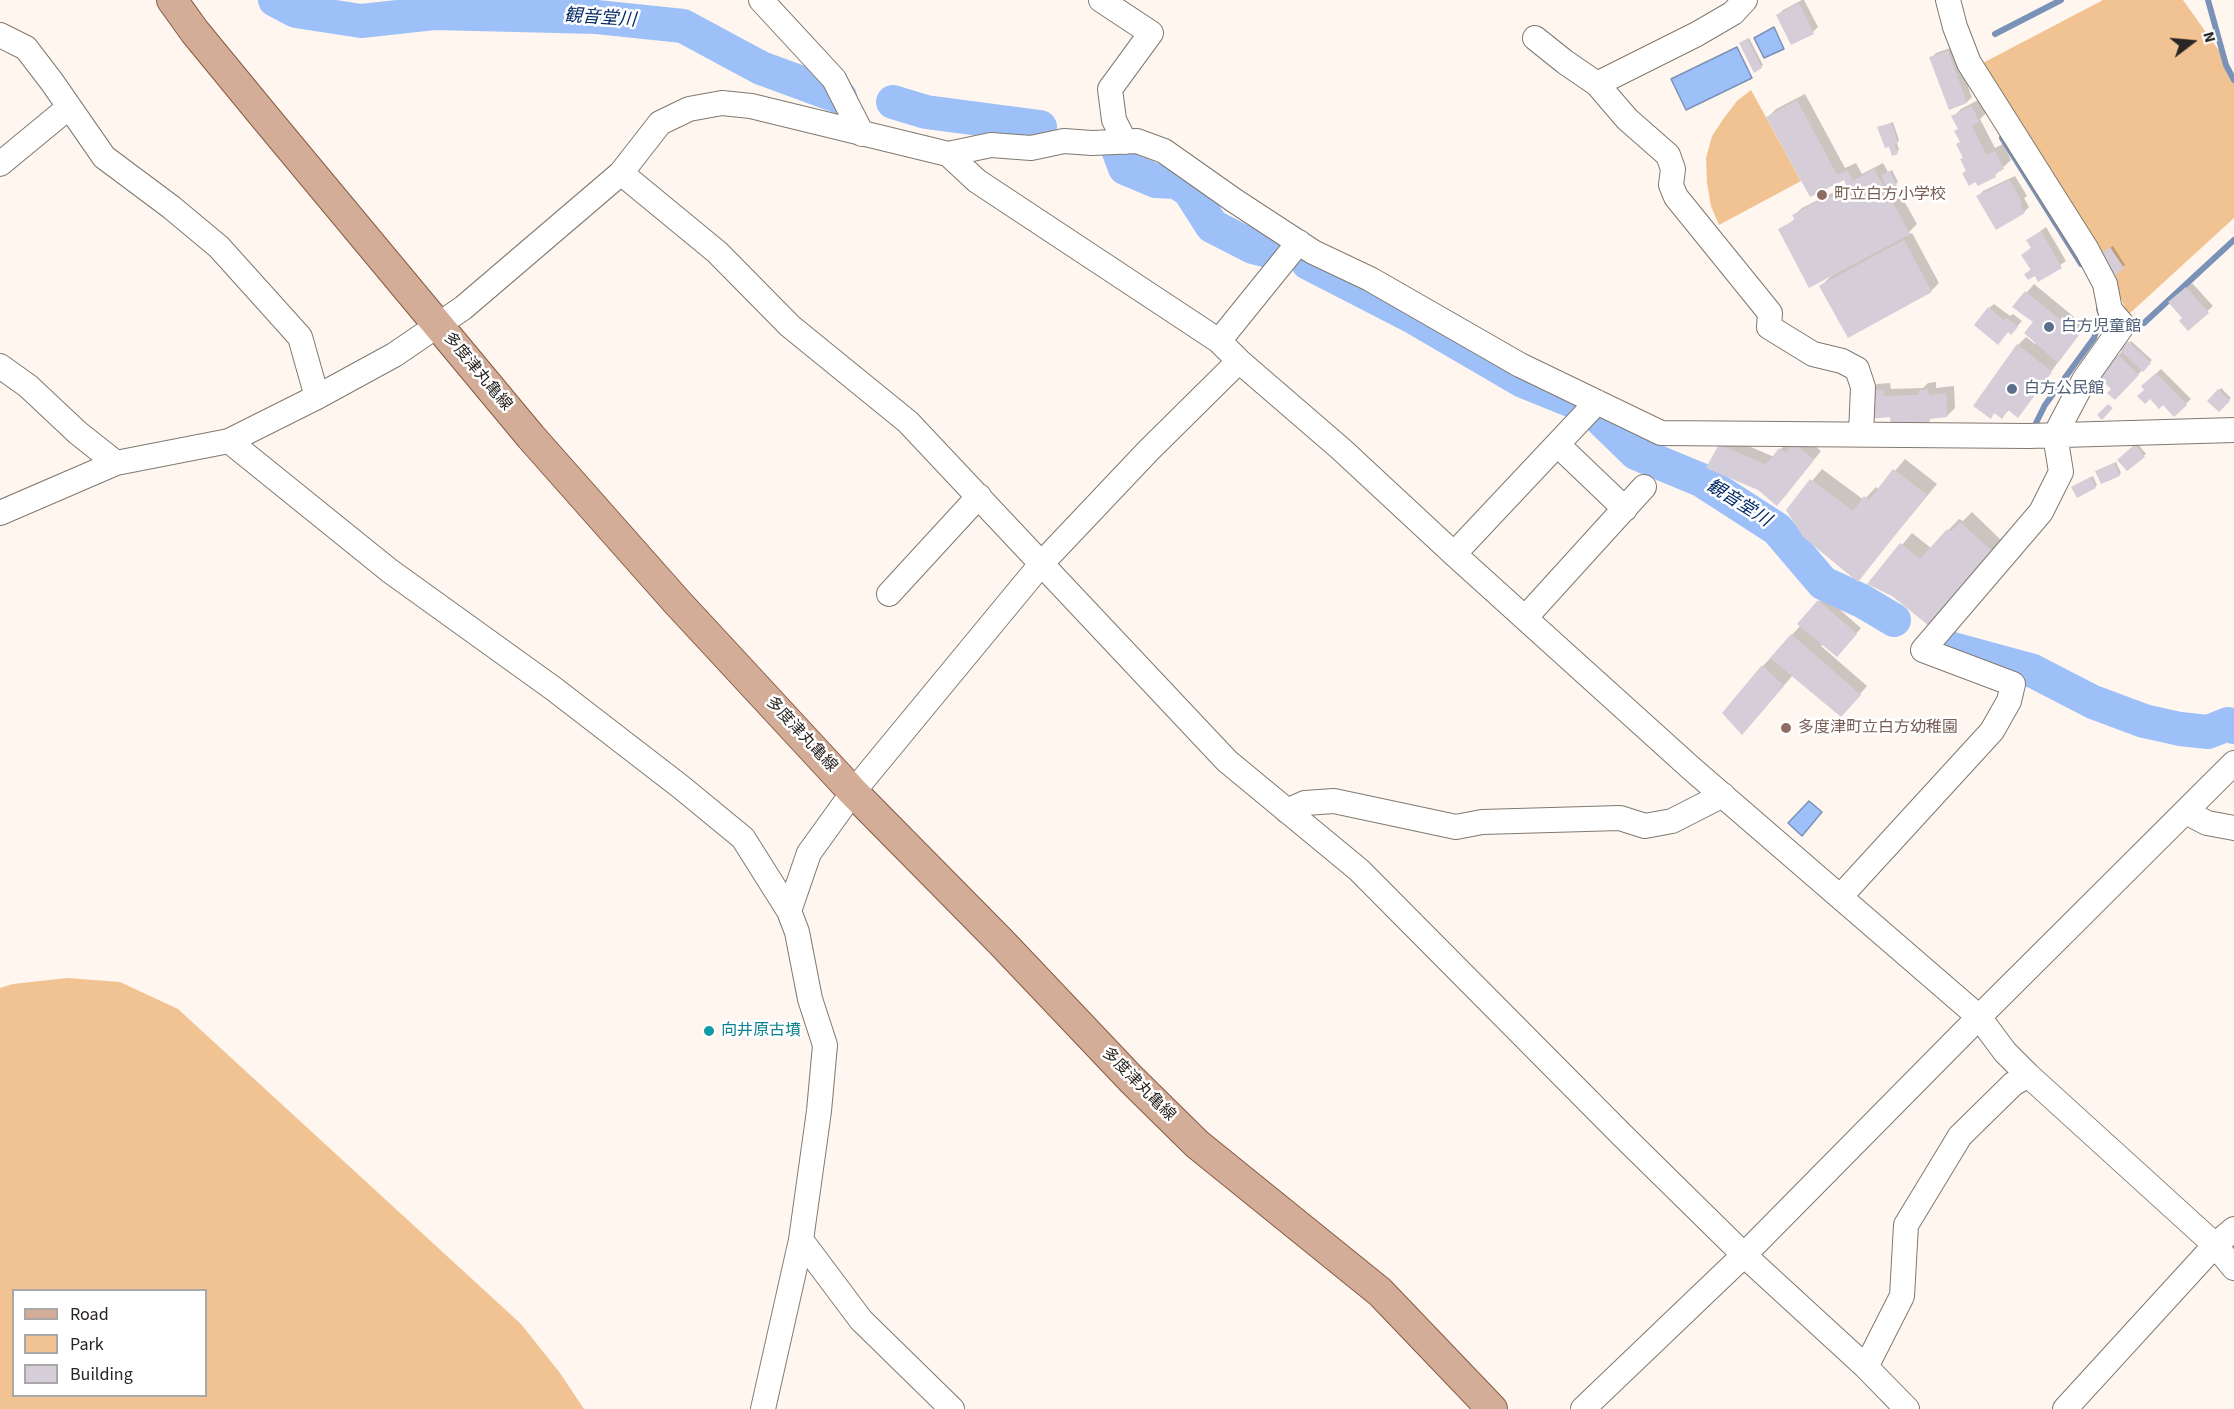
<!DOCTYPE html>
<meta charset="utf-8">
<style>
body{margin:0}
#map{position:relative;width:2234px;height:1409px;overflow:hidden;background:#fef6ef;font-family:"Source Sans 3",sans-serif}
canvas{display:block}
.legend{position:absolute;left:12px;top:1289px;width:195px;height:108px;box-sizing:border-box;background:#fff;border:2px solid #a9a8a7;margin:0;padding:8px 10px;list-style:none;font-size:18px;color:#292522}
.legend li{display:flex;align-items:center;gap:12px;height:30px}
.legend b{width:30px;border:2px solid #a9a8a7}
.north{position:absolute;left:2162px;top:12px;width:60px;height:60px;-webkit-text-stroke:4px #fff;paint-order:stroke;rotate:74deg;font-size:16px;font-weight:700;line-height:24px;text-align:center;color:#292522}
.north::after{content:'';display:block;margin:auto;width:21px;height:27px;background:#292522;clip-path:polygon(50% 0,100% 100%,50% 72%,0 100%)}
</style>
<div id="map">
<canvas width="2234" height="1409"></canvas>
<ul class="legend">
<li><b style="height:8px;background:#d4ad99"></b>Road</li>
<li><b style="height:16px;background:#f1c393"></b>Park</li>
<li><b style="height:16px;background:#d5ced9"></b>Building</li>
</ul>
<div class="north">N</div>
</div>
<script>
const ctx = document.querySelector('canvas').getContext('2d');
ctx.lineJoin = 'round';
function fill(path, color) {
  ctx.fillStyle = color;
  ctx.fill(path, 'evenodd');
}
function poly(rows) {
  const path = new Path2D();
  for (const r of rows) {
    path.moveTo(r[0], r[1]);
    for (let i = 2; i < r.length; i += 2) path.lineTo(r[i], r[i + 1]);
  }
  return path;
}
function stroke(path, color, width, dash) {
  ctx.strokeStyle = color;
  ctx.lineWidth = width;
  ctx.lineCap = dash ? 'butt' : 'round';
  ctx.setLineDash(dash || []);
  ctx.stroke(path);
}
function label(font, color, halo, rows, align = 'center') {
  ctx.font = font + ' "Source Sans 3","Noto Sans JP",sans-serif';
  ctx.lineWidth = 5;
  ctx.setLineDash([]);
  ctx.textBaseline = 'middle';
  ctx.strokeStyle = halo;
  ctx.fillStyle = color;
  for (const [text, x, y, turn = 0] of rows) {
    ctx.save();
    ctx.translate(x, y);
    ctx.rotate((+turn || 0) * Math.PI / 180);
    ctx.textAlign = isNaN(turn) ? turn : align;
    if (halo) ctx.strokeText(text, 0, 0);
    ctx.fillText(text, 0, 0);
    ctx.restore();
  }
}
fill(poly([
 [2103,0,2183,0,2225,59,2234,79,2234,218,2128,315,2110,273,1979,65],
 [1751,90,1801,181,1719,225,1711,206,1707,183,1706,158,1712,136,1724,118,1737,101],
 [67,978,120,982,178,1009,521,1324,560,1373,584,1409,0,1409,0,988,13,984],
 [14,1290,206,1290,206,1396,14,1396]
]), '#f1c393');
const water = poly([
 [1774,27,1784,49,1764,58,1754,38,1774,27],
 [1737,47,1752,78,1686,110,1671,79,1737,47],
 [1809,801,1822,812,1802,836,1788,823,1809,801]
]);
fill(water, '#9dc0f9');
stroke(water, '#7a92b8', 1.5);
fill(poly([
 [1802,0,1804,0,1818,27,1813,32,1792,43,1778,15,1783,10],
 [1749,38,1763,65,1761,67,1743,41],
 [1953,47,1972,97,1967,102,1950,108,1931,58,1936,53],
 [1805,94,1845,168,1856,163,1862,174,1883,163,1888,172,1892,170,1898,182,1895,185,1917,224,1905,236,1912,233,1939,283,1931,291,1821,286,1832,275,1780,230,1796,218,1794,215,1802,208,1848,185,1844,178,1810,195,1768,117,1776,109],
 [1980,99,1987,112,1980,119,1995,148,2003,144,2011,160,1995,175,1967,170,1964,157,1958,144,1961,141,1959,128,1953,117,1961,109],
 [1893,122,1899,140,1897,143,1899,150,1897,152,1879,128],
 [2015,176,2027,196,2024,198,2029,207,2024,212,1978,196,1983,191],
 [2046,227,2066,261,2039,280,2035,274,2026,274,2031,269,2023,255,2032,247,2028,240],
 [2113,246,2125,265,2123,267,2104,252],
 [2192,283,2213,306,2188,329,2175,298],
 [2034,284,2085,326,2018,416,2010,409,2002,417,1995,412,1990,417,2018,345,2026,337,2035,344,2037,342,2035,321,2014,307],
 [1994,304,2010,316,2013,314,2022,321,2011,333,1989,308],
 [2131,341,2152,360,2115,398,2113,389,2100,376],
 [2161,369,2191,399,2174,415,2143,386],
 [1936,382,1936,388,1954,386,1955,408,1947,416,1932,417,1929,421,1891,415,1869,392,1877,384,1890,383,1891,389,1923,388,1928,383],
 [2221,388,2231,398,2219,410,2209,401],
 [1803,436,1821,451,1785,496,1720,445,1728,437,1774,457,1788,441],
 [2138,444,2146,454,2127,469,2120,460],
 [1905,459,1937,484,1858,580,1788,510,1822,469,1864,500,1876,487,1879,490],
 [2116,462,2121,473,2119,475,2097,471],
 [2093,476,2097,485,2095,487,2075,485],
 [1972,512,2003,542,1939,612,1893,595,1870,583,1912,533,1931,548,1959,519,1963,521],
 [1824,596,1861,628,1842,650,1823,644,1821,646,1867,686,1849,707,1793,675,1749,726,1763,666,1801,625,1800,623]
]), '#0003');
stroke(poly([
 [2208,0,2226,65,2234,80],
 [1995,34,2061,0],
 [2002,138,2081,264],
 [2144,323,2234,240],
 [2036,423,2045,405,2094,338,2101,315,2099,309],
 [2228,724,2234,719]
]), '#7a92b8', 6);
stroke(poly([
 [275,0,296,11,361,21,434,13,597,17,683,26,761,68,840,97],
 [893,102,926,112,1040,127],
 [1116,144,1125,168,1156,181,1176,182,1189,190,1212,226,1253,247,1276,253],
 [1308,263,1415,318,1523,381,1570,400],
 [1602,420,1636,453,1701,480,1777,529,1823,583,1862,601,1894,620],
 [1945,647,2033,671,2093,702,2144,721,2180,729,2208,732,2228,724,2234,727]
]), '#9dc0f9', 34);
fill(poly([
 [1799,3,1814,34,1791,45,1776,15],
 [1747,39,1762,68,1754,73,1739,43],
 [1948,51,1967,103,1949,110,1929,57],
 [1797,100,1837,175,1847,170,1853,181,1874,169,1910,234,1809,288,1778,229,1795,220,1792,215,1828,196,1829,198,1844,190,1843,187,1846,185,1844,180,1810,197,1766,117],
 [1972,106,1979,122,1972,126,1986,155,1995,151,2004,169,1995,174,1996,177,1978,186,1975,182,1969,186,1962,173,1966,171,1960,159,1963,158,1956,144,1960,142,1954,131,1958,129,1951,116],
 [1891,123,1898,143,1895,144,1898,154,1892,156,1889,147,1885,148,1877,127],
 [1890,171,1897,186,1888,190,1881,175],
 [2010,180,2022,202,2020,204,2025,213,1996,230,1976,196],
 [2041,231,2062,268,2038,282,2035,276,2028,280,2024,274,2031,270,2021,255,2031,248,2026,240],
 [1904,240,1932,292,1848,338,1819,286],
 [2110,247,2124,268,2114,276,2100,254],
 [2186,287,2209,313,2188,331,2179,321,2182,318,2168,302],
 [2025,291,2079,335,2058,363,2024,333,2033,322,2012,307],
 [1988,307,2004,320,2007,318,2018,327,2011,335,2008,332,1998,345,1974,325],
 [2128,341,2151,363,2143,372,2120,350],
 [2017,344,2052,372,2018,418,2008,410,2002,419,1994,413,1991,419,1973,406],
 [2118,355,2139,375,2115,400,2107,393,2111,389,2098,376],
 [2156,373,2187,405,2174,417,2163,405,2159,409,2150,399,2145,404,2137,396,2144,390,2141,386],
 [1928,389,1929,395,1946,393,1947,417,1929,419,1930,422,1891,425,1890,417,1868,419,1867,391,1883,390,1884,396,1919,395,1919,390],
 [2218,389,2230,401,2219,412,2207,401],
 [2108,404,2113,408,2102,420,2097,415],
 [1794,443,1814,460,1777,506,1758,490,1706,468,1719,444,1766,465,1779,448,1786,453],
 [2135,444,2145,457,2127,471,2117,460],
 [2114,463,2120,476,2101,484,2095,471],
 [1893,469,1927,495,1858,582,1803,537,1786,510,1810,479,1853,511,1864,496,1869,500],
 [2091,477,2096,488,2077,498,2071,487],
 [1960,522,1994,553,1928,625,1892,596,1867,584,1900,543,1920,559,1947,529,1951,531],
 [1818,600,1857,634,1837,657,1797,624],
 [1791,634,1861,695,1841,717,1770,658],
 [1762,665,1784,686,1742,735,1722,713]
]), '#d5ced9');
const minor = poly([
 [761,0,834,79,862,134],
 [1101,0,1151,33,1110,89,1114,120,1125,142],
 [0,35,26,48,52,82,104,157,171,207,219,247,300,337,317,397],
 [1535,38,1565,62,1597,84,1627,119,1668,155,1673,169,1671,185,1676,197,1770,313,1769,327,1813,354,1842,361,1857,369,1863,387,1861,434],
 [1597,84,1697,34,1733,13,1745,0],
 [948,154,977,181,1219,341,1239,361,1341,449,1454,554,1692,769,1979,1017,2234,763],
 [0,164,68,108],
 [621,173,717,252,790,326,908,422,1227,761,1359,870,1622,1135,1744,1255,1866,1367,1907,1409],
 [1219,341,1299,242],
 [0,366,28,386,78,433,116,463],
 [229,441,390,571,554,689,681,787,743,838,789,911,797,932,810,999,825,1045,819,1111,801,1240,763,1409],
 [1558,445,1625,509],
 [0,513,116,463,229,441,317,397,394,355,463,308,621,173,660,123,689,109,722,103,751,106,948,154,991,145,1031,148,1064,141,1092,143,1137,141,1164,151,1235,201,1313,252,1370,279,1520,365,1661,433,2028,436,2234,430],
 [1454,554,1597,402],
 [889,594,979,496],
 [1525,618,1644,487],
 [1287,811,1305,803,1334,801,1456,827,1482,822,1620,818,1645,826,1672,821,1723,795],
 [2186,812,2207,823,2234,828],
 [1840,897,1992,731,2009,701,2013,684,1923,650,2041,512,2061,472,2055,435,2084,380,2123,325,2110,310,2105,284,2087,250,1969,63,1955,27,1948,0],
 [789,911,809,853,853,792,1042,563,1148,451,1239,361],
 [801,1240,861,1320,952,1409],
 [1866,1367,1902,1296,1906,1225,1960,1136,2013,1084,2028,1075],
 [1583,1409,1744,1255,1979,1017,2005,1052,2028,1075,2215,1245,2234,1268],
 [2065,1409,2215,1245,2234,1229]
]);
const major = poly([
 [172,0,195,32,264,116,531,437,677,602,853,792,1001,942,1131,1079,1197,1144,1380,1292,1492,1409]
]);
stroke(minor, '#817970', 26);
stroke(major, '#865a43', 32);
stroke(minor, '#fff', 24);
stroke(major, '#d4ad99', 30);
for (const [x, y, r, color] of [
 [1822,195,6,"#8d6e63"],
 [2049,327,6,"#5c6f8a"],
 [2012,389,6,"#5c6f8a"],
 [1786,728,6,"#8d6e63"],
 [709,1031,6,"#0f9aa8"]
]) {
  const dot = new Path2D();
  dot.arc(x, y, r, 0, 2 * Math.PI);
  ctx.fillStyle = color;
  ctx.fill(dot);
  stroke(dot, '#fff', 2);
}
label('16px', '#785e54', '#fff', [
 ["町立白方小学校",1834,195],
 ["多度津町立白方幼稚園",1798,728]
], 'left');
label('16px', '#4e5e75', '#fff', [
 ["白方児童館",2061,327],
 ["白方公民館",2024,389]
], 'left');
label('16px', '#292522', '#fff', [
 ["多度津丸亀線",477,372,50],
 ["多度津丸亀線",801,735,47],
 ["多度津丸亀線",1138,1085,45]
]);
label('16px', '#0d838f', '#fff', [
 ["向井原古墳",721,1031]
], 'left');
label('italic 18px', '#052c69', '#fff', [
 ["観音堂川",600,19,4],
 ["観音堂川",1738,504,32]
]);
</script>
